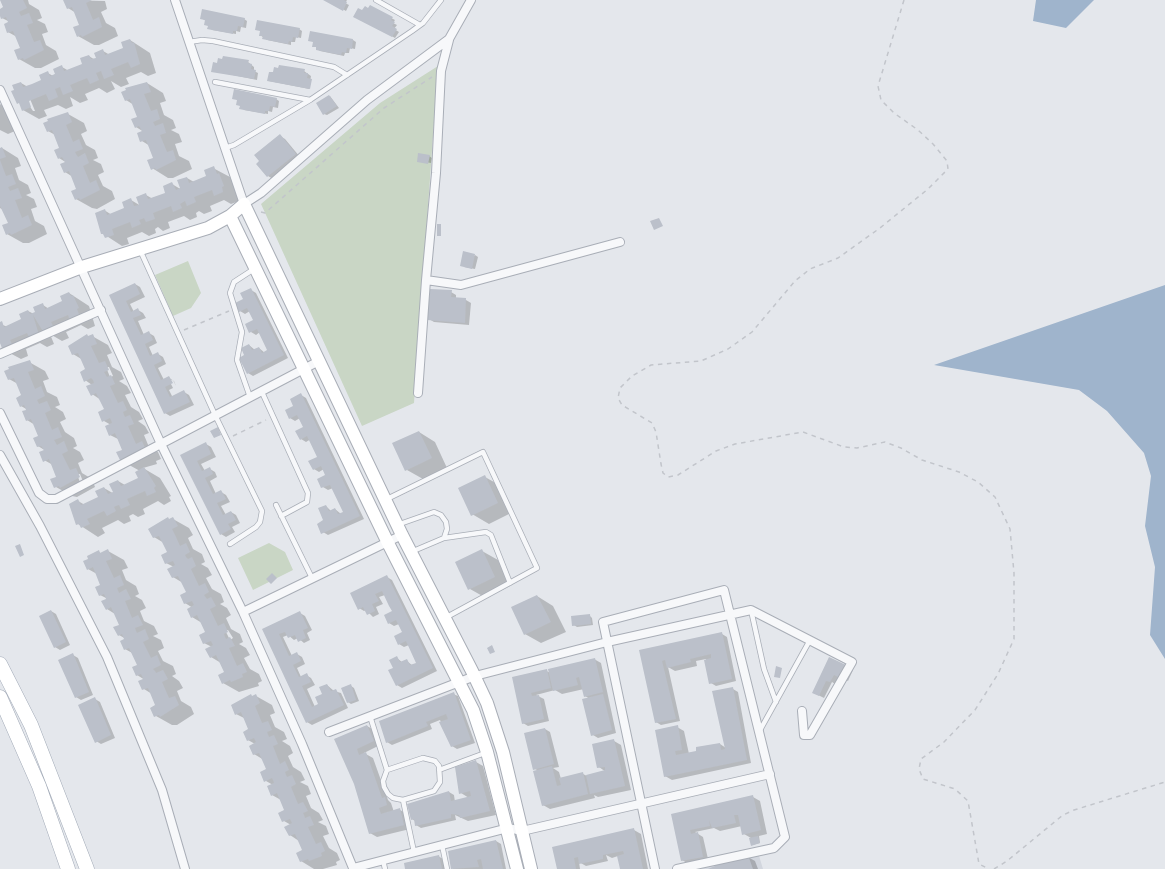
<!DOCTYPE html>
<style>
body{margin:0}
canvas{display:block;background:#e4e7ec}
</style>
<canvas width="1165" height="869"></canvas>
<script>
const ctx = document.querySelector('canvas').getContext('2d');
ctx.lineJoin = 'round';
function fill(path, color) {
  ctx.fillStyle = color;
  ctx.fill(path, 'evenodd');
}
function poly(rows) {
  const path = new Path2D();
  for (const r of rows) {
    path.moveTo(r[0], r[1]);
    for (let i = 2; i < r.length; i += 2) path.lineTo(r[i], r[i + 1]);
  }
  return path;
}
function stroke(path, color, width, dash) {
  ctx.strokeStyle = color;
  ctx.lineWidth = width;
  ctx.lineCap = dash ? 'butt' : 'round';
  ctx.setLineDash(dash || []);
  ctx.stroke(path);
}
fill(poly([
 [757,849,763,869,697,869,731,858]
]), '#d2d6de');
fill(poly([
 [438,66,414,403,362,426,261,204,380,103],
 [188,261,201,293,191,308,173,316,155,275],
 [269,543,285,552,293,570,253,590,238,558]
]), '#c9d6c5');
fill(poly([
 [1036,0,1094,0,1066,28,1033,21],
 [1165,285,1165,659,1150,635,1155,567,1145,526,1151,476,1144,453,1107,411,1079,390,934,365]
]), '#9fb4cc');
fill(poly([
 [2,0,28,0,29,4,39,10,42,18,37,20,45,24,48,32,42,34,46,45,56,51,59,59,41,68,35,68,19,59,22,49,17,37,8,32,10,22,2,18,0,12,5,8],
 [67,0,105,1,107,9,101,12,106,23,115,28,118,36,99,45,94,45,78,36,80,26,76,13,68,8],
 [326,0,347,0,345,3,349,5,346,11],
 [370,7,395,20,393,23,397,25,394,29,399,32,395,38,355,16,369,10],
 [201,18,244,19,247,21,246,28,241,27,240,32,236,31,236,34,212,30,206,21],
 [299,29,302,31,301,38,296,37,295,42,291,42,291,45,267,40,260,35],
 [311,33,353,40,356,42,355,49,350,48,349,53,345,53,344,56,320,51,317,49],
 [130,40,150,53,156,73,148,76,141,72,126,78,129,84,121,87,111,81,115,89,107,93,99,88,85,94,88,100,80,103,70,97,73,106,66,109,58,105,44,110,47,116,39,119,23,110,21,83,28,87,43,81,48,73,53,76,62,67,69,71,84,65,89,56,95,60,103,51,110,55,125,49],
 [28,94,35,111,33,111,29,105],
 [248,62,254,67,254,71,258,73,257,80,213,71],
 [304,71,311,76,309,89,269,81],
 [147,83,163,93,166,101,160,103,164,115,173,120,176,128,171,130,179,134,182,142,175,144,179,156,189,161,192,169,173,178,168,178,152,168,155,159,150,146,142,141,144,132,136,127,139,118,134,105,126,100],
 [330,96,339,108,327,115,324,114],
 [233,98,276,99,279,101,278,108,273,107,272,112,268,111,268,114,244,110,238,100],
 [0,104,6,108,15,131,8,134,0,130],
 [68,114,84,123,87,131,81,134,86,145,95,150,98,158,93,160,101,164,104,172,98,175,103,186,112,191,115,199,97,209,92,208,76,199,78,189,73,177,65,172,67,163,59,158,61,148,57,136,48,131],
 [280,136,285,139,300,157,273,179,268,176],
 [2,148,18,158,21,166,15,168,19,180,28,185,31,193,26,195,34,199,37,207,31,209,35,221,44,226,47,234,29,243,23,243,7,234,10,224,5,211,0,208,0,149],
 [429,156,432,158,431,163,420,161],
 [213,168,230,177,239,196,237,196,239,201,231,204,224,200,210,206,212,211,204,214,199,211,196,213,197,217,190,220,184,216,168,222,170,228,163,231,158,227,155,229,156,233,149,236,142,232,127,238,129,244,122,246,102,233,104,210,112,215,126,209,131,200,141,206,146,195,153,199,167,193,172,184,182,190,187,178,194,182,208,177],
 [475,255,478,257,475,269,464,267],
 [135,284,140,287,145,297,130,304,134,312,138,310,143,313,146,318,138,321,144,335,149,333,154,336,157,343,149,347,153,356,158,354,163,357,166,364,158,368,164,380,169,378,174,381,176,386,173,380,169,380,173,388,169,390,173,398,184,392,189,395,194,405,170,416,165,413,111,296],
 [251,290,256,293,288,358,253,376,248,373,246,356,249,345,255,350,259,348,265,353,269,351,260,332,256,335,251,332,255,320,250,311,245,314,240,311],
 [451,292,456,295,456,299,466,300,471,303,469,325,434,322,429,319],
 [69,293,89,306,95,326,88,329,81,325,66,332,69,338,62,341,50,334,54,344,47,347,40,343,26,349,28,356,21,359,4,350,0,342,0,324,8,327,23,320,28,311,34,314,43,305,49,309,64,302],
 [92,336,108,345,112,353,107,355,112,367,121,372,124,379,119,381,127,386,131,393,125,395,131,407,139,412,143,419,138,421,145,426,149,433,144,435,149,447,158,452,161,459,156,461,157,464,143,468,160,478,171,496,169,497,171,501,164,505,158,501,143,509,145,514,138,517,133,514,129,516,131,521,124,524,118,520,102,528,105,533,98,537,78,524,78,501,85,505,100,498,104,488,116,495,118,481,125,485,140,478,140,471,122,461,124,450,120,440,110,435,111,425,104,421,106,410,101,400,92,394,92,385,85,380,87,370,83,360,73,354],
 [106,367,109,367,113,376,110,377],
 [29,362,45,371,49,379,43,381,47,392,57,397,60,405,55,407,63,412,66,419,60,422,65,432,74,438,77,446,73,448,80,452,84,460,78,463,82,473,92,479,95,487,77,497,72,496,56,487,58,477,53,465,44,460,46,451,38,446,40,437,35,425,27,420,28,410,21,406,23,396,18,384,9,379,10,368],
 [77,474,80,474,84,484,81,485],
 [301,395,306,398,364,519,328,535,323,532,326,506,331,511,335,509,341,514,345,512,333,488,328,490,323,487,327,475,324,469,319,472,314,469,318,458,311,439,306,442,301,439,305,428,300,418,295,421,290,418],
 [419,432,435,442,447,468,423,479,407,470],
 [206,444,211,447,216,457,201,464,205,471,210,469,215,472,217,477,210,481,216,494,221,492,226,495,230,502,221,506,226,515,231,512,236,515,240,523,232,527,235,532,226,537,221,534,182,456],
 [485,477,501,486,513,512,489,524,472,514],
 [173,519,189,528,193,535,188,538,193,549,202,554,205,562,201,564,208,568,212,575,206,578,212,589,221,594,224,602,220,604,227,608,231,615,226,618,231,629,240,634,243,642,239,644,246,648,250,655,244,658,250,669,259,674,262,681,258,683,259,686,239,692,223,683,226,672,221,663,211,657,212,647,204,643,207,633,202,623,192,617,193,608,185,603,188,593,183,583,173,577,174,567,166,563,169,553,164,543,154,537],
 [225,630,228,630,233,638,230,640],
 [108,551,124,560,128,568,122,570,126,580,136,586,139,594,135,596,142,600,146,608,140,611,144,621,154,626,158,634,153,636,161,640,164,648,158,651,163,661,173,666,176,674,172,676,179,681,183,688,177,691,181,701,191,707,194,714,177,725,172,725,156,716,157,706,152,694,144,689,145,680,137,675,139,666,134,654,125,649,126,639,119,635,121,625,115,614,107,609,108,599,100,595,102,585,97,574,88,569,99,552,102,554],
 [482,551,498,560,510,586,486,598,470,589],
 [387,577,392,580,437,671,402,688,397,685,395,668,397,658,403,663,407,661,413,666,418,663,409,645,404,647,399,644,404,633,399,624,394,626,389,623,394,612,385,595,379,597,383,604,376,607,379,614,373,617,366,610,364,611,359,608],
 [537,596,553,606,566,632,541,643,525,634],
 [51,611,56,614,70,645,60,650,55,647],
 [300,613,305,616,312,630,307,633,310,640,304,643,298,638,294,640,288,635,283,637,292,656,297,654,302,657,305,664,297,668,301,677,306,675,311,678,315,685,307,689,315,707,320,704,327,685,334,691,341,693,348,708,312,725,307,722,264,629],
 [590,616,592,618,593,625,577,627,574,625],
 [722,634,727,637,736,681,716,686,711,683,706,659,696,661,697,666,675,671,668,667,680,721,661,725,656,722,641,651],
 [73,655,78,658,93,695,81,700,76,697],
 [594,659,601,663,616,733,598,738,593,735,590,699,585,696,584,689,562,694,555,690,536,695,544,699,549,721,528,726,523,723,513,678,546,671,551,673],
 [830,659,853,670,848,681,839,676,835,684,832,682,824,698,814,693],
 [351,686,354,688,359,701,351,704,348,702],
 [733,689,738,692,751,763,672,780,665,776,677,727,684,731,689,754,720,744,726,748],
 [453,694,458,696,475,743,457,749,452,746,440,720,430,724,432,729,392,745,387,742],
 [256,696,272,705,275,713,270,715,275,727,284,732,287,739,282,741,290,746,293,753,288,756,293,767,301,772,305,780,300,782,308,786,311,794,306,796,311,808,319,813,323,820,318,822,326,826,329,834,323,836,329,848,337,853,340,860,336,862,337,865,323,869,314,869,301,861,304,851,299,841,290,835,291,825,284,821,286,811,281,800,272,795,273,785,266,781,268,770,264,760,254,754,255,744,248,740,250,730,246,719,236,714],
 [95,699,100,702,115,738,101,744,96,741],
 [367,726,374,730,380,745,364,753,373,758,388,800,391,803,394,812,400,810,407,814,410,829,377,837,370,833,356,783,336,740],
 [545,729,550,732,559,767,553,768,559,772,561,779,583,774,587,776,606,772,599,767,614,741,621,745,631,790,598,797,594,795,595,798,550,809,543,805,539,771,535,769],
 [476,762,483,766,496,815,468,821,455,815,456,820,421,828,416,825,415,821,412,819,449,792,454,795,455,802,469,798,461,793],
 [753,797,760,801,767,834,759,836,760,843,752,845,751,838,744,834,742,826,720,831,714,828,695,832,703,837,708,859,687,863,682,860,673,815],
 [634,830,641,834,648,869,621,869,618,856,612,858,606,855,608,861,586,866,579,862,580,869,558,869,598,838],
 [496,841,501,844,506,869,453,869,450,852],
 [438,856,443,859,446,869,407,869],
 [748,857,755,861,758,869,711,869]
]), '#0003');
fill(poly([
 [0,0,23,0,27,8,19,12,21,16,29,13,33,23,27,25,34,42,40,40,44,50,24,60,23,58,18,60,14,50,20,48,13,31,7,33,4,24,8,22,6,17,1,19,0,16,0,9,3,7],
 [63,0,92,0,86,3,93,20,99,17,102,27,82,37,81,35,77,37,73,27,79,25,72,7,67,9],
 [323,0,344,0,347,2,343,11],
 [370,5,393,17,391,20,395,22,392,26,397,29,392,37,353,17,358,8,362,10,365,6,368,8],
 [202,9,245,18,243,27,238,26,237,31,233,31,233,34,207,29,208,26,204,25,205,20,200,19],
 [257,20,300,28,298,38,293,37,292,42,289,41,288,44,262,39,263,36,259,36,260,31,255,30],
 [310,31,353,39,352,49,347,48,346,53,342,52,341,55,316,50,316,47,312,47,313,42,308,41],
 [130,39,132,43,134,42,140,64,131,68,128,62,111,69,114,75,104,79,101,71,96,73,99,80,90,84,87,78,70,85,73,91,63,95,60,87,55,89,58,97,49,101,46,94,29,101,31,107,22,111,19,103,17,104,11,91,14,90,12,85,21,82,23,87,32,84,41,80,39,75,48,71,50,76,55,74,53,69,62,65,64,71,82,64,80,58,89,55,91,59,96,58,94,53,103,49,105,55,123,48,121,42],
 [223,56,249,60,248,63,252,64,251,69,256,70,254,79,211,72,213,62,217,63,218,58,222,59],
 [279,65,305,69,304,73,308,73,307,78,312,79,310,89,267,81,269,72,273,72,274,67,278,68],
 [147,82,151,92,144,94,151,111,157,109,160,119,153,122,155,126,163,123,166,133,160,135,167,152,173,150,176,160,156,170,155,168,151,170,147,160,153,158,146,140,140,142,137,133,142,131,139,126,135,128,131,119,137,117,130,99,125,101,121,92,126,90,125,88],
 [234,89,277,98,275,107,270,106,269,111,265,111,265,114,239,109,240,106,236,105,237,100,232,99],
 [329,95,337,106,323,115,316,103],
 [68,112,72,122,66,125,73,142,79,139,83,149,75,152,76,154,78,157,85,153,89,163,83,166,90,183,96,180,100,190,80,200,79,198,75,200,71,191,76,189,69,171,64,173,60,164,65,162,62,157,58,159,54,150,59,148,52,130,47,132,43,123,48,121,47,119],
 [280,134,296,154,267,177,256,164,259,161,254,155],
 [2,147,6,157,0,159,0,148],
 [418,153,430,155,428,164,417,162],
 [0,160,6,176,12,174,16,184,8,187,10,191,18,188,22,198,15,200,22,218,28,215,32,225,11,235,10,233,6,235,2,225,8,223,0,206],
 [214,166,217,174,219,173,224,186,222,187,223,192,214,196,212,190,194,197,196,202,187,206,185,201,180,204,182,208,173,212,171,206,153,213,155,219,146,222,144,218,142,219,139,220,141,224,132,228,130,222,112,229,114,235,105,238,103,234,101,234,95,213,105,209,107,215,124,208,122,202,131,198,134,206,139,205,136,197,146,193,148,199,165,193,163,186,172,182,176,190,180,188,177,180,187,177,189,183,206,176,204,170],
 [659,218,663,226,654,230,650,221],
 [437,224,441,224,441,236,437,236],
 [463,251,475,254,472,269,460,266],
 [135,283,140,294,126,301,131,312,138,308,141,315,133,318,141,335,149,331,153,340,145,344,150,356,158,352,162,361,154,365,161,380,169,376,173,383,165,387,170,397,184,390,190,402,164,414,109,295],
 [251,288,284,355,247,374,239,358,244,355,241,348,249,344,252,350,259,347,262,353,267,350,257,329,249,333,245,324,253,320,247,308,239,312,235,303,243,299,240,293],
 [430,289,452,290,451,297,466,298,465,323,427,320],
 [69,292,71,296,73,295,79,308,77,309,80,317,70,321,68,315,51,322,54,328,44,333,33,315,39,335,30,339,27,333,10,340,13,346,3,351,0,343,0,322,2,321,4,327,21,319,19,314,28,310,30,314,35,312,33,307,43,303,45,309,62,301,60,296],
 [87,334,88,336,93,334,97,344,91,346,99,363,105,361,109,370,104,372,107,377,111,375,115,384,110,386,118,403,123,401,127,410,123,412,124,415,125,417,130,415,134,424,128,426,136,444,142,441,146,450,121,462,116,452,122,450,115,433,109,436,105,426,112,423,111,420,110,418,102,422,98,412,104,409,96,393,91,396,86,386,94,383,93,380,91,378,84,382,80,372,85,369,78,353,72,355,68,346],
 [30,360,34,370,28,372,35,389,41,386,45,396,37,400,39,404,47,401,51,410,45,413,52,430,58,427,62,437,54,440,57,445,64,441,68,451,62,454,70,470,76,468,80,477,60,488,59,486,54,488,50,479,56,477,49,459,43,462,39,452,44,450,41,446,37,447,33,438,38,436,31,419,26,421,22,411,26,410,25,407,24,405,20,407,16,398,21,395,14,378,8,380,4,371,9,369,8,367],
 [301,393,360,516,321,534,317,524,323,520,318,508,326,505,329,511,335,508,338,514,343,512,330,485,321,488,317,479,325,475,321,466,313,470,308,461,317,457,307,436,300,440,295,431,303,427,297,415,289,419,285,410,293,406,290,399],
 [218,427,221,435,214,438,210,431],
 [419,431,432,458,405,471,392,443],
 [206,442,211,454,197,461,202,471,210,467,213,474,205,478,213,494,221,490,226,499,217,503,223,515,231,511,236,520,228,524,231,529,220,535,180,455],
 [144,467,156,486,154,488,156,492,147,496,145,491,127,499,130,505,121,509,119,505,116,506,114,507,116,511,107,516,104,511,87,519,90,524,81,528,79,524,76,525,69,504,78,499,81,505,98,497,95,491,104,487,108,494,113,492,109,484,118,480,121,486,138,478,135,472],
 [485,475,498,503,471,516,458,488],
 [168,517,169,519,173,517,178,526,172,529,176,537,180,546,186,543,190,552,185,555,186,557,188,559,192,557,196,566,191,569,199,586,205,583,209,592,204,595,207,599,211,597,216,606,210,609,218,626,224,623,228,632,224,634,225,637,226,639,230,637,235,646,229,648,237,666,243,663,247,672,242,674,243,677,231,682,230,680,222,684,218,675,224,672,216,655,210,658,205,649,213,645,211,641,203,644,199,635,205,632,197,615,191,618,187,609,194,605,192,601,184,604,180,595,186,592,178,576,172,578,167,569,175,565,173,561,165,564,161,555,167,552,159,536,153,538,148,529],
 [20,544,24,555,20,557,15,546],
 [108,549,112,559,106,561,114,578,120,575,124,585,117,588,119,593,126,589,131,599,125,601,132,618,138,615,143,625,135,628,136,631,137,633,145,629,149,639,143,642,151,658,157,655,161,665,153,669,155,671,156,673,163,670,168,679,162,682,169,698,175,696,179,705,160,717,159,715,154,717,150,708,155,705,148,688,142,690,138,681,143,679,142,676,141,674,136,676,132,667,137,665,129,648,124,650,120,641,124,639,122,634,118,636,113,627,119,625,111,607,106,610,101,601,106,599,105,596,104,594,99,596,95,587,100,585,93,567,87,570,83,561,88,559,87,556,99,550,100,553],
 [482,549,495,577,468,590,455,562],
 [272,573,277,578,271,584,266,579],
 [387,575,433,668,396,686,388,670,393,668,389,660,397,656,400,662,407,659,410,665,416,663,406,641,398,645,394,636,402,632,396,620,388,624,384,615,392,611,389,606,382,591,375,594,379,601,372,604,375,611,367,615,363,607,358,610,350,593],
 [537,595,551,622,524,635,511,607],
 [51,610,66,642,54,648,39,616],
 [300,611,308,628,303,630,306,638,298,642,295,635,288,638,285,632,279,634,289,656,297,652,301,661,293,665,299,677,307,673,311,682,302,686,312,707,318,704,315,697,322,694,319,687,327,684,331,691,336,689,344,705,306,723,262,629],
 [590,614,591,624,572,626,571,616],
 [722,632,732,679,709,684,704,660,711,658,711,654,690,659,691,662,667,668,665,660,662,661,676,719,655,723,639,650],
 [492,645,495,652,490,654,487,648],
 [73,653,89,692,75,698,58,660],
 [829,657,848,666,842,679,834,675,830,682,826,681,819,696,812,693],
 [595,658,603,692,584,697,579,677,576,678,578,685,553,691,548,669],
 [776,666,782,668,780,678,774,677],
 [547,669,551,688,531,693,532,696,539,695,544,719,522,724,512,677],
 [351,684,356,700,347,703,341,688],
 [733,687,747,760,664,777,655,730,678,725,682,750,675,751,676,755,696,751,696,747,720,743,721,750,725,749,712,691],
 [454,692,471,740,451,747,439,722,448,719,446,714,426,722,428,726,386,743,379,721],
 [251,694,252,696,256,694,260,703,255,706,262,723,268,721,272,730,267,732,269,737,274,735,278,744,273,746,280,764,285,761,289,770,285,772,286,775,287,777,292,775,296,784,291,787,298,804,303,802,308,811,303,813,304,815,305,818,310,816,314,825,308,827,316,844,321,842,325,851,321,853,322,856,309,861,308,859,300,862,296,853,302,850,295,834,289,836,284,827,292,823,290,819,282,822,278,813,284,810,277,793,271,796,267,786,274,783,273,780,272,778,264,782,260,772,266,769,259,753,253,755,249,746,256,742,254,738,247,741,243,732,248,729,241,712,235,715,231,705],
 [603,694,612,730,591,736,582,699],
 [95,697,111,735,95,743,78,705],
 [367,725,374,741,357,749,359,755,366,752,382,798,385,797,387,805,379,808,381,814,400,808,404,825,369,834,354,784,334,739],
 [545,728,554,764,533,770,524,733],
 [614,739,625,786,590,794,586,775,605,770,605,767,597,768,592,744],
 [476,760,490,811,460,818,459,815,451,814,451,818,415,826,414,819,411,820,407,804,449,791,451,801,471,796,470,791,459,794,455,767],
 [552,766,557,786,561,785,559,778,583,772,588,794,542,806,533,771],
 [753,795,761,830,742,835,738,815,734,815,736,823,712,828,709,820,710,826,690,830,691,834,698,832,703,857,681,861,671,814],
 [634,828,643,869,620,869,617,856,624,854,623,851,603,855,603,859,579,864,578,857,574,858,576,869,557,869,552,847],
 [758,836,760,843,751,846,749,838],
 [496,840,503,869,483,869,481,859,477,860,479,867,451,869,448,851],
 [439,855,442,869,405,869,404,863],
 [748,855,753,869,708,869,715,866,714,864]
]), '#bbc0ca');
const lane = poly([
 [376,0,420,25],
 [189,42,202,40,213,41,334,67,347,75],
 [215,82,310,100],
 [225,148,234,145,310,100,412,31,423,23,441,0],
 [140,250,215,415,262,511,260,522,256,527,230,544],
 [261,390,308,493,307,502,281,516],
 [250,397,237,360,242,332,230,293,234,282,254,269],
 [387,499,483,452,537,568,445,618],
 [276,505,312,578],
 [397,525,434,512,441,515,446,522,447,529,444,538,411,552],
 [444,538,486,532,491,535,510,583],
 [751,610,764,669,776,702],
 [370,716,387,770],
 [759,732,810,640],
 [423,758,435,761,439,766,440,782,434,791,403,800,393,798,388,794,384,787,383,781,387,770,423,758],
 [439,770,485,753],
 [403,800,414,852],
 [442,845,447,869],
 [383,860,385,869]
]);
const street = poly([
 [175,0,244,204,261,193,367,100,449,39,471,0],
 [0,90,161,444,243,612,302,744,353,868,508,828,522,831,770,774],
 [426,280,461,285,620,242],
 [0,354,101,310],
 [418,393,426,280,436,173,441,71,449,40],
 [0,413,39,493,47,499,56,499,319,361],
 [0,455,40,526,107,657,162,790,185,869],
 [243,612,402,535],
 [329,732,475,676,607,642,751,610,852,662,810,735,804,735,802,711],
 [655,869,603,622,724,590,785,837,774,848,677,869]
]);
const secondary = poly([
 [230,216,388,543,473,710,487,752,517,869],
 [0,299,82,267,208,228,230,216,244,204,402,535,472,671,487,703,503,752,531,869]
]);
const primary = poly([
 [0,664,31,725,87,869],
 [0,697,39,786,68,869]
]);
stroke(lane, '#a9aeb7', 6);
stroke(street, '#a9aeb7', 10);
stroke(secondary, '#a9aeb7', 14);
stroke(primary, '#a3abb8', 15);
stroke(poly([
 [904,0,878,86,881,100,894,113,918,130,933,144,947,161,948,169,928,189,880,228,838,258,810,269,795,281,752,332,728,349,701,361,651,365,632,376,620,388,618,398,622,405,652,423,656,432,661,464,663,473,668,477,678,475,716,451,735,444,803,432,844,447,857,448,885,442,901,448,922,460,959,472,978,482,995,497,1010,529,1014,573,1014,639,998,674,975,710,944,742,921,759,919,769,923,779,955,789,968,801,979,864,989,869],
 [261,212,265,213,384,108,432,77],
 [184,330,229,311],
 [233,436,266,420],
 [994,869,1007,861,1063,815,1074,810,1165,782]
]), '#c2c5cb', 1.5, [4.5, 4.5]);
stroke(lane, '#f7f8fa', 4.5);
stroke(street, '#f7f8fa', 8);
stroke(secondary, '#fff', 12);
stroke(primary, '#fff', 14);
</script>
